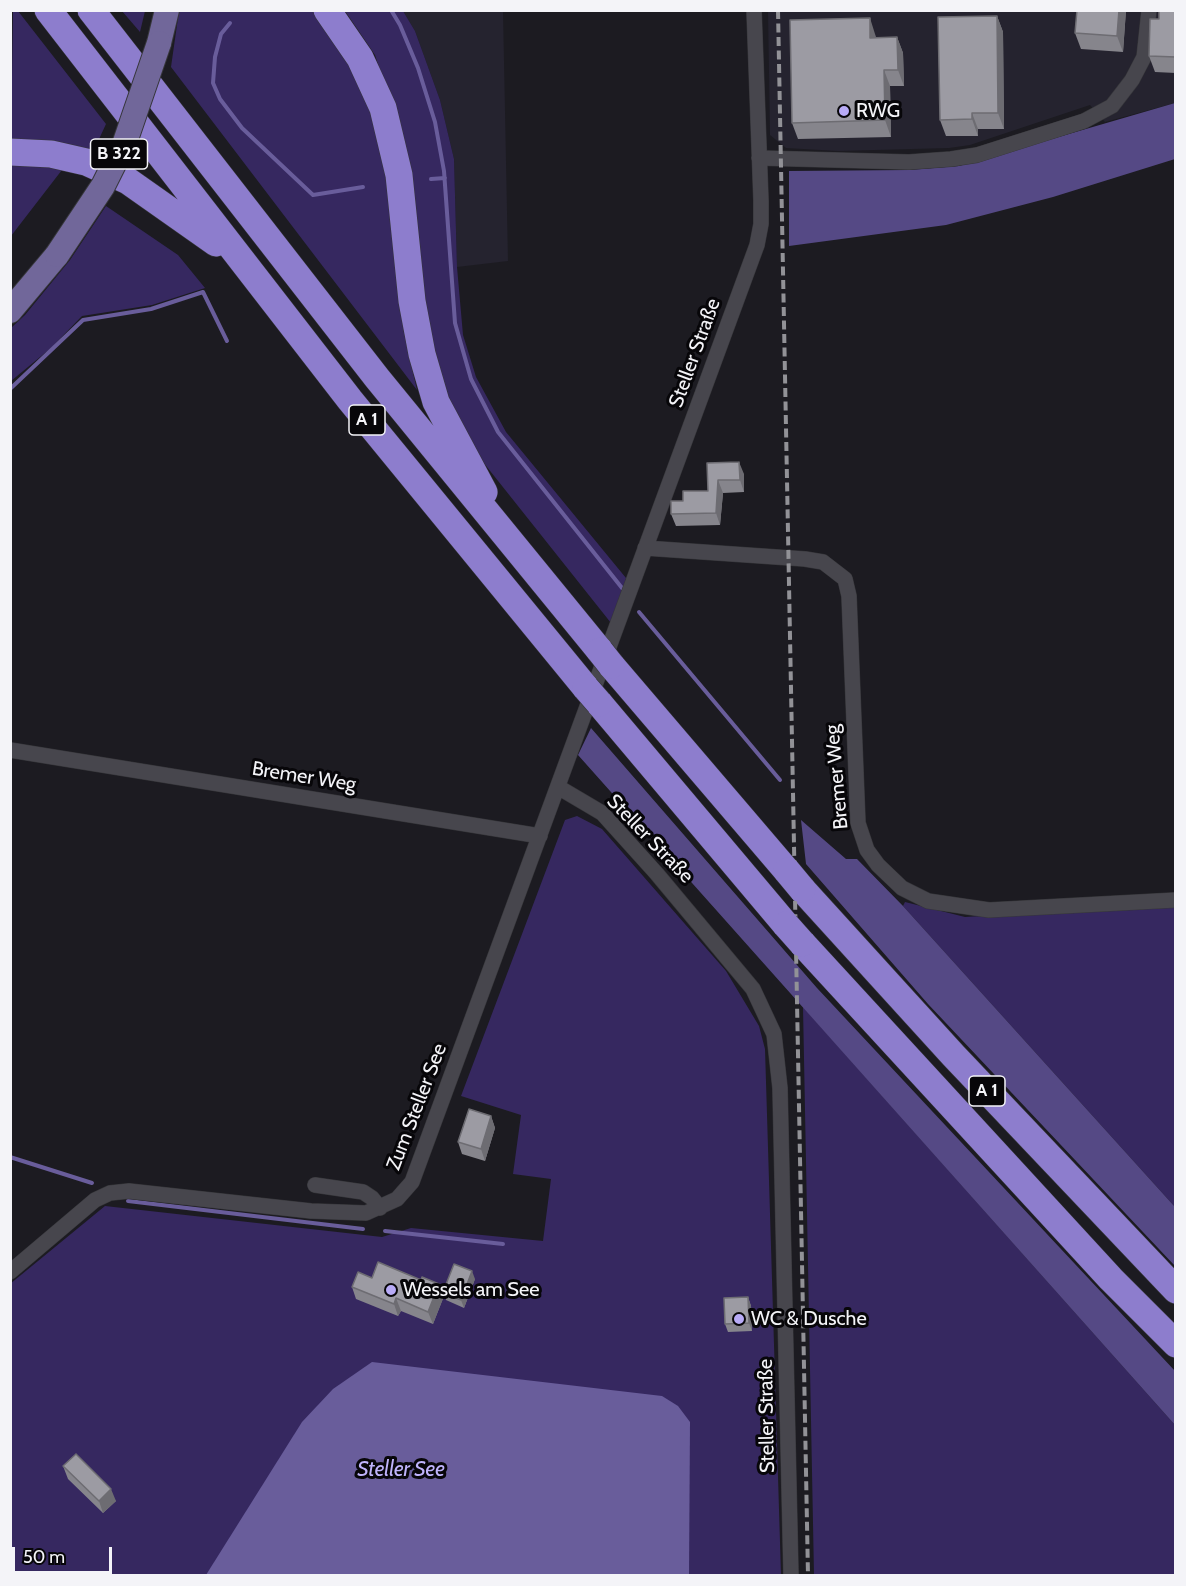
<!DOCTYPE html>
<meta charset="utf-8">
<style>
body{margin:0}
#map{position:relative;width:1186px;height:1586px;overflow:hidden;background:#1c1b21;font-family:Cabin,sans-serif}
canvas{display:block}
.frame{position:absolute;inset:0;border:12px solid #f4f4f8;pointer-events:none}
.scale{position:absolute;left:12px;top:1547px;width:100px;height:27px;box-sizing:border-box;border:3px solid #f4f4f8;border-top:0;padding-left:8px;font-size:18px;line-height:21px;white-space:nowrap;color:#f4f4f8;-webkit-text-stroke:4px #070609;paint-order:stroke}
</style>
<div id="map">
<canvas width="1186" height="1586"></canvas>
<div class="frame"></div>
<div class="scale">50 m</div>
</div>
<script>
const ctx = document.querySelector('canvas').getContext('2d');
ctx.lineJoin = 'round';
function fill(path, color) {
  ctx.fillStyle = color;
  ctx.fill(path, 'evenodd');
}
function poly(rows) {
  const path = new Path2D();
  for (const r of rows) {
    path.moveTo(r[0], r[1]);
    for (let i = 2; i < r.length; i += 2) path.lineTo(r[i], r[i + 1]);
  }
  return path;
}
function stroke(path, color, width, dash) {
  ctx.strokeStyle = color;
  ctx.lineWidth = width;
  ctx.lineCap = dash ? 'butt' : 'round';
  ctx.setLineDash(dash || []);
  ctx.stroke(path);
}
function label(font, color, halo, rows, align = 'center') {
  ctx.font = font + ' Cabin,sans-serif';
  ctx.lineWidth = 6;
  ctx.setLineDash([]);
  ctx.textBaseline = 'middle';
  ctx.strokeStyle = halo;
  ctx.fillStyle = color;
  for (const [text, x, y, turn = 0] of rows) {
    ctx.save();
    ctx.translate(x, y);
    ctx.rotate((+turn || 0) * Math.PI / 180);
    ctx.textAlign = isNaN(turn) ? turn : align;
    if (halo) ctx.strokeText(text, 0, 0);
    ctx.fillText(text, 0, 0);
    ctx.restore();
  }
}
fill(poly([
 [403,11,503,11,508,261,457,267,454,159,440,100,415,31],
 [768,11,1175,11,1175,103,1105,122,1090,105,970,145,949,148,838,151,786,148,770,135]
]), '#25232f');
fill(poly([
 [13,11,18,11,106,124,94,150,11,142],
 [122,11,145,11,140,32],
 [179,11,313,11,336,36,370,104,386,167,404,333,417,390,171,67],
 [345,11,403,11,415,31,440,100,454,159,457,267,463,335,476,377,506,432,626,578,622,597,611,623,483,462,447,406,427,343,396,122,375,55],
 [11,162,65,166,11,236],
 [106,206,178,255,205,288,152,305,82,316,51,348,11,381,11,328,25,315,70,260],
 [577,816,602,829,726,971,759,1026,765,1049,781,1575,11,1575,10,1284,105,1206,382,1237,411,1228,543,1241,551,1179,513,1174,521,1115,461,1096,565,820],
 [905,902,965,917,1175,905,1175,1207,903,906],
 [803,1007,1175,1425,1175,1575,814,1575]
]), '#362860');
fill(poly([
 [1175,103,1175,159,1053,197,946,225,789,246,789,171,909,170,959,166],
 [591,728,817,988,1175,1371,1175,1425,578,755],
 [801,820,846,859,857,859,903,906,1175,1207,1175,1266,928,1004,806,864]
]), '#554985');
fill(poly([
 [372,1362,662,1396,678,1406,690,1422,689,1575,206,1575,302,1422,333,1389]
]), '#695d9b');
stroke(poly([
 [391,10,400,25,418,68,435,122,444,171,455,323,471,379,498,432,622,588],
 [230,23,221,34,215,57,213,83,220,99,242,128,313,195,363,187],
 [431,179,445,178],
 [10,389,83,320,151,309,203,292,227,341],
 [639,612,780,780],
 [10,1157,92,1183],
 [128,1201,363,1229],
 [385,1231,503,1244]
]), '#695d9b', 4);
const minor = poly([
 [759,158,909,162,951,159,977,155,1084,121,1112,106,1132,80,1144,57,1149,10],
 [645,548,805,559,823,562,845,579,849,596,858,823,867,850,878,865,902,888,928,901,989,910,1176,900],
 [10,750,540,836],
 [558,787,602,813,657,874,753,989,774,1034,780,1088,791,1576],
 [315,1185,363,1192,372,1198,380,1208],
 [10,1272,95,1200,110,1193,129,1191,311,1211,366,1213,397,1199,412,1182,757,245,761,224,761,201,754,10]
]);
const primary = poly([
 [159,43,167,10],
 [10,311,57,255]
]);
const motorway = poly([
 [48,10,350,400,586,688],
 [91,10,377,378,600,651],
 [327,10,360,58,383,108,399,175,412,301,422,354,436,402,484,492],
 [10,152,51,154,86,162,128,181,216,243],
 [611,665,787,871],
 [599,703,786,925],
 [802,889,953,1055,1176,1290],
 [802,943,1111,1279,1176,1344]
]);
stroke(minor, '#36363a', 16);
stroke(primary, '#36363a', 26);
stroke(motorway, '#36363a', 28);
stroke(minor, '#47464d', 15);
stroke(primary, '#71679a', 24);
stroke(motorway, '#8d7dcd', 27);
stroke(poly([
 [778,10,808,1576]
]), '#929297', 4, [9, 4.5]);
const primaryBridge = poly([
 [57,255,103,186,125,142,159,43]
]);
const motorwayBridge = poly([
 [600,651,611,665],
 [586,688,599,703],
 [787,871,802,889],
 [786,925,802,943]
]);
stroke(primaryBridge, '#36363a', 26, []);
stroke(motorwayBridge, '#36363a', 28, []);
stroke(primaryBridge, '#71679a', 24);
stroke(motorwayBridge, '#8d7dcd', 27);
fill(poly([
 [1126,10,1123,52,1081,49,1075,33],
 [1176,10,1176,73,1155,72,1149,56,1159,19],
 [997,16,1003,32,1004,129,978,129,978,136,946,136,940,120],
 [875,34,876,38,897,37,903,53,904,86,890,86,891,137,798,139,792,123],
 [707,463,744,474,744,492,723,493,720,525,676,526,671,514,683,501,708,491],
 [491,1116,495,1128,485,1161,462,1154,458,1142],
 [372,1278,421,1280,439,1284,444,1296,433,1324,401,1311,398,1316,356,1299,352,1287],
 [475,1279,464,1308,446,1300,443,1292],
 [748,1297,751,1306,752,1331,728,1332,725,1324],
 [63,1466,116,1501,103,1513,68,1479]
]), '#86858c');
fill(poly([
 [1119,10,1126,10,1123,52,1117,36],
 [997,16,1003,32,1004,129,998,113],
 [870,18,875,34,876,54,870,38],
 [897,37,903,53,904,86,898,70],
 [884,70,890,86,891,137,885,120],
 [972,113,978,129,978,136,972,119],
 [739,462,744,474,744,492,740,480],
 [718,480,723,493,720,525,716,513],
 [491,1116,495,1128,485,1161,481,1149],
 [472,1271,475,1279,464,1308,461,1300],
 [439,1284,444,1296,433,1324,428,1312],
 [748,1297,751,1306,752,1331,749,1323],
 [396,1298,401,1311,398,1316,394,1304],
 [111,1489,116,1501,103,1513,99,1501]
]), '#6d6c72');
const building = poly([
 [1077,10,1119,10,1117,36,1075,33,1077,10],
 [1159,10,1176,10,1176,57,1149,56,1150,19,1159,19,1159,10],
 [997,16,998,113,972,113,972,119,940,120,938,17,997,16],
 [870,18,870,38,897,37,898,70,884,70,885,120,792,123,790,20,870,18],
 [739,462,740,480,718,480,716,513,671,514,671,501,683,501,683,491,708,491,707,463,739,462],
 [469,1109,491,1116,481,1149,458,1142,469,1109],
 [378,1262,421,1280,422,1277,439,1284,428,1312,396,1298,394,1304,352,1287,358,1272,372,1278,378,1262],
 [454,1264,472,1271,461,1300,443,1292,454,1264],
 [748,1297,749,1323,725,1324,724,1298,748,1297],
 [76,1454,111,1489,99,1501,63,1466,76,1454]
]);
fill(building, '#9c9ba3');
stroke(building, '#6d6c72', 1.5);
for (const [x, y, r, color] of [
 [844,111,6,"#b8abf7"],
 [391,1290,6,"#b8abf7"],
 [739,1319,6,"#b8abf7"]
]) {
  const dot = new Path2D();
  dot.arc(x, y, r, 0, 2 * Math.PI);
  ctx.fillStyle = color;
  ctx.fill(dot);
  stroke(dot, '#070609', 2);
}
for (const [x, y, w] of [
 [119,154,57],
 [367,420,36],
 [987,1091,36]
]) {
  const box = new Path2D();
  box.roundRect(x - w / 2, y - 15, w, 30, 4.5);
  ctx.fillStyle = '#070609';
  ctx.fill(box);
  stroke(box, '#f4f4f8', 1.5);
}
label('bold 18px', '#f4f4f8', null, [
 ["B 322",119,154],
 ["A 1",367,420],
 ["A 1",987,1091]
]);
label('20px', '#f4f4f8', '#070609', [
 ["RWG",856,111],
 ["Wessels am See",403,1290],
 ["WC & Dusche",751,1319]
], 'left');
label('20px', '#f4f4f8', '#070609', [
 ["Steller Straße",695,353,-70],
 ["Bremer Weg",304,777,9],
 ["Bremer Weg",837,777,-95],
 ["Steller Straße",650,839,46],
 ["Zum Steller See",417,1107,-69],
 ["Steller Straße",767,1416,-91]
]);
label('italic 21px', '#bfb3fb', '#070609', [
 ["Steller See",401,1470]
]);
</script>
